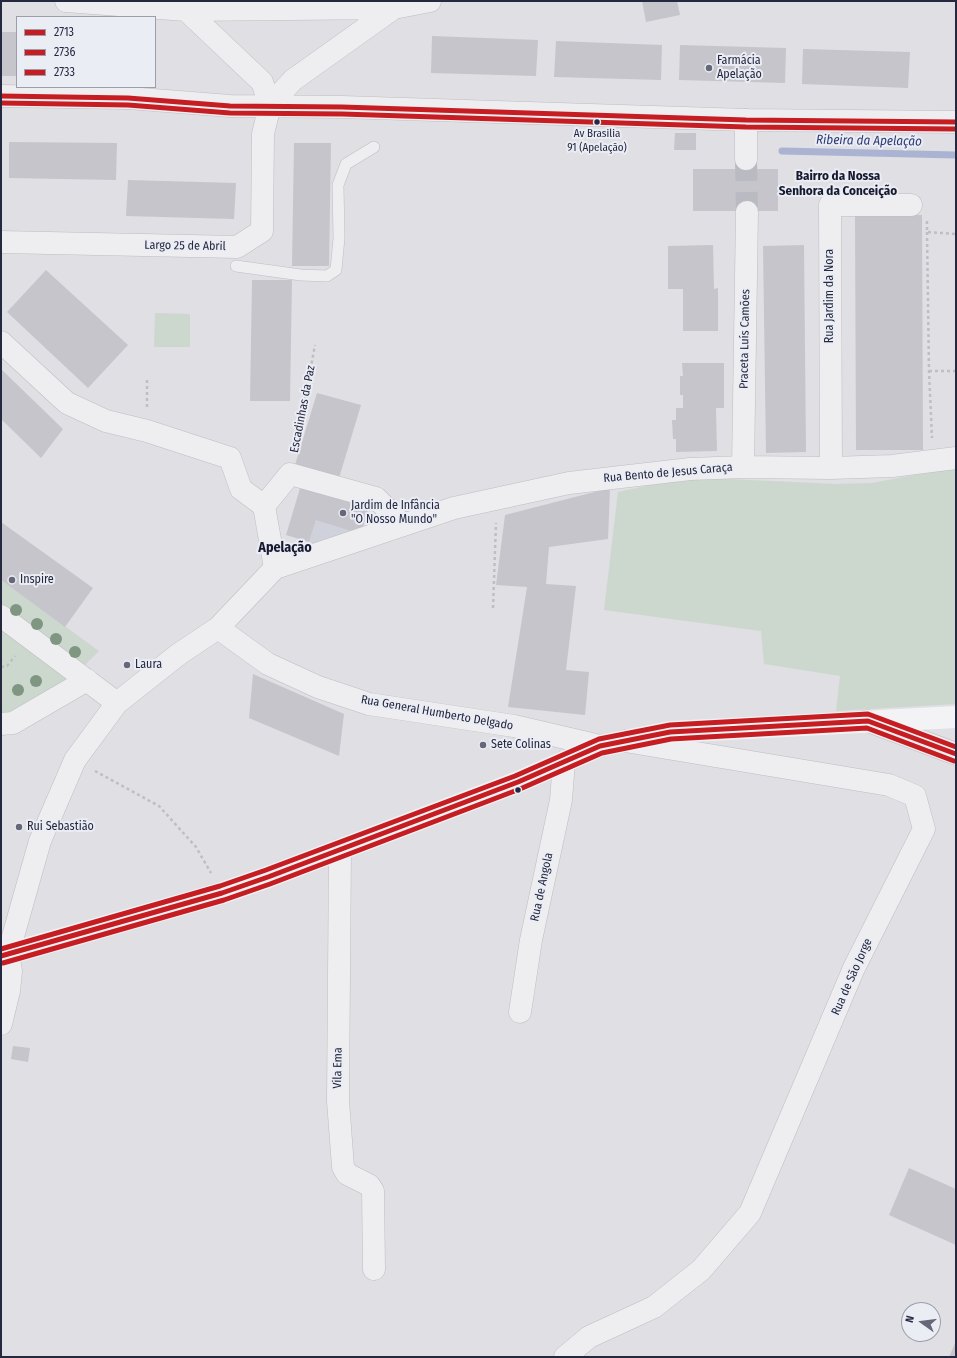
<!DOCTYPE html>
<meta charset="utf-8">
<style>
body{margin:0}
#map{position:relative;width:957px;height:1358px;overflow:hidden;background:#dfdfe4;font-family:"Fira Sans Condensed",sans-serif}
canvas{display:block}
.frame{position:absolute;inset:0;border:2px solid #25283f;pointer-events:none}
.legend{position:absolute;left:16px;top:16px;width:140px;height:72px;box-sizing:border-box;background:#ebedf5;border:1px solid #9c9eac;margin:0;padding:5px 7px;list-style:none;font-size:12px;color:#25283f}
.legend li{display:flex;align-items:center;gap:8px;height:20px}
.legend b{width:20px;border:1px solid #9c9eac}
.north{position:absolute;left:901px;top:1302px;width:40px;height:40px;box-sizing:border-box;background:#ebedf5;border:1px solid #9c9eac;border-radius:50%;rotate:284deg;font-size:11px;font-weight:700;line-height:16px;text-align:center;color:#25283f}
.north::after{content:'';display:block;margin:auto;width:14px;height:18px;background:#666879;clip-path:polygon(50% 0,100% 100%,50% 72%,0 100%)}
</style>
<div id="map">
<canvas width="957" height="1358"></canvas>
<div class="frame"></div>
<ul class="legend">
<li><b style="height:5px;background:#c61d23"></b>2713</li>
<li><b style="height:5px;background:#c61d23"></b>2736</li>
<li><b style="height:5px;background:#c61d23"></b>2733</li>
</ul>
<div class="north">N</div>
</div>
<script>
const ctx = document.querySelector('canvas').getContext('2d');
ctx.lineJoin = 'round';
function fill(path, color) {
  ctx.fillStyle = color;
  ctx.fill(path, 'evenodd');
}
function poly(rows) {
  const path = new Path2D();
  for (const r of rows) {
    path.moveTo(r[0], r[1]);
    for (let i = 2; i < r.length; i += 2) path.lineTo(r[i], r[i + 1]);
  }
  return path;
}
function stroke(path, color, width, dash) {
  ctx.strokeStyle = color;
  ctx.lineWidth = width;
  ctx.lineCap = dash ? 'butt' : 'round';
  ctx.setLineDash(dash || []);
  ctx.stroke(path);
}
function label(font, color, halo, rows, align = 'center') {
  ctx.font = font + ' "Fira Sans Condensed",sans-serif';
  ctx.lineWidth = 4;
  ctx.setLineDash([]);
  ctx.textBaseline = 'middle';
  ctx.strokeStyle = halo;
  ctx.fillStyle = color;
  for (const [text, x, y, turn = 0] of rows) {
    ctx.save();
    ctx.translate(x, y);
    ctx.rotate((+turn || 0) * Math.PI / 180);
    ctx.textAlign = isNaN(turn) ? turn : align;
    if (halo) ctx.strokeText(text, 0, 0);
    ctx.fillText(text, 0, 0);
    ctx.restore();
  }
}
fill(poly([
 [325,492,369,506,360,536,318,545,309,542]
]), '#d0d2db');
fill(poly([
 [155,313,190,314,190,347,154,347],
 [956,467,956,704,836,711,840,676,764,664,761,631,604,610,618,492,687,477,835,484,872,483],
 [1,580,99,651,71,679,1,717]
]), '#ccd8ce');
stroke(poly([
 [782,151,956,155]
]), '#aab3d2', 7);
fill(poly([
 [642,1,677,1,680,15,646,22],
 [1,32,17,32,17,76,1,76],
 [432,36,538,40,536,76,431,73],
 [556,41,662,45,661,80,554,77],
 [680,45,786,48,785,83,679,80],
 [803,49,910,52,908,88,802,84],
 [675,133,696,133,696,150,674,150],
 [9,142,117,143,116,180,9,178],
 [294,143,331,143,329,266,292,266],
 [693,169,778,169,778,211,693,211],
 [128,180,236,183,234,219,126,216],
 [855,215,922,215,923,450,856,450],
 [713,245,714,289,718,288,718,331,683,331,683,289,668,289,668,246],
 [804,245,806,452,766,453,763,246],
 [46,270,128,345,88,388,7,312],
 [252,280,292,280,290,401,250,401],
 [682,363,724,363,724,408,716,408,717,451,676,452,676,439,673,439,672,420,676,420,676,408,683,408,683,395,680,395,680,376,683,376],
 [1,369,63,429,41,458,1,419],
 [317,393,361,405,339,478,295,465],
 [301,485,369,506,361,534,316,520,309,542,286,535],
 [610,488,608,539,549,547,546,584,576,586,566,670,589,672,585,715,508,707,527,587,496,585,505,515],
 [1,522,93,588,65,627,1,580],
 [253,674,344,714,339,756,249,718],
 [13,1046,30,1048,28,1062,11,1059],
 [909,1168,956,1189,956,1245,889,1215],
 [956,1341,956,1357,949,1357]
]), '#c5c5cb');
stroke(poly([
 [746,159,747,212]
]), '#babac3', 22, [22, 11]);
const service = poly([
 [236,266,301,275,327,276,336,270,339,238,338,185,346,164,374,147]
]);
const minor = poly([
 [66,1,186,10,262,82,270,105],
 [186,10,394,8],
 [746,159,746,120],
 [1,242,237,247,262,231,263,134,270,105,293,80,394,8,430,1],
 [1,342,67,403,106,421,147,431,230,458,241,489,264,506],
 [743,467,747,212],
 [831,468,830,205,911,205],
 [275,568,264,506,290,474,376,498,403,525],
 [1,616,117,703],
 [218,628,268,664,318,687,369,704,514,726,600,746],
 [1,724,13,723,87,680],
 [340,850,338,1101,343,1167,347,1174,369,1185,373,1191,374,1269],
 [520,1012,531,940,561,800,564,762],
 [1,1024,9,991,11,971,8,954,40,841,75,760,117,703,179,654,218,628,275,568,454,508,569,483,690,469,743,467,831,468,892,466,956,458],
 [565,1357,589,1337,654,1307,701,1270,750,1213,854,968,924,829,915,796,889,785,625,741]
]);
const tertiary = poly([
 [1,96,128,98,230,106,342,107,746,120,956,122],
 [868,721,956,754]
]);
stroke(service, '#bdbdc2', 12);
stroke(minor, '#bdbdc2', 23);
stroke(tertiary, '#bdbdc2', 23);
stroke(poly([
 [927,221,927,232,956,234],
 [927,232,929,371,932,438],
 [929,371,956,371],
 [147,407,147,378],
 [295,452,315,345],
 [493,608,496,523],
 [1,667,7,666,15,656],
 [95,771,159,806,196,847,211,873]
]), '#bebec4', 2.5, [3, 3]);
stroke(service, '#eeeef1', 11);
stroke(minor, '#eeeef1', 22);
stroke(tertiary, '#eeeef1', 22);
stroke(poly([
 [1,956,222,893,268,877,518,782,600,746,670,732,956,717]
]), '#f3f3f5', 22);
stroke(poly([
 [1,96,128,98,230,106,342,107,746,120,956,122],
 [1,956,222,893,268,877,518,782,600,746,670,732,868,721,956,754]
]), '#c61d23', 5);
stroke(poly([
 [1,103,128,105,230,113,342,114,746,127,956,129],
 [3,963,224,900,270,884,520,789,602,753,671,739,867,728,954,761]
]), '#c61d23', 5);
stroke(poly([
 [1,949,220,886,266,870,515,776,599,739,670,725,868,714,956,747]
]), '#c61d23', 5);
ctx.fillStyle = '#7f9683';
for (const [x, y] of [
 [16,610],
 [37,624],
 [56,639],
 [75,652],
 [36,681],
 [18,690]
]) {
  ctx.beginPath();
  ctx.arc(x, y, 6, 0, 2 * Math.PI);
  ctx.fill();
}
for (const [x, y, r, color] of [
 [709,68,4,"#666879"],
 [597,122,3.5,"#25283f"],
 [343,513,4,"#666879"],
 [12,580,4,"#666879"],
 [127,665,4,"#666879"],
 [483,745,4,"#666879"],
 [518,790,3.5,"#25283f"],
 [19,827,4,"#666879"]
]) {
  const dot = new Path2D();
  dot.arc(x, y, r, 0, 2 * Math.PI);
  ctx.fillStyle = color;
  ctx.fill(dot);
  stroke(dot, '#ebedf5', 1.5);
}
label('11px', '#25283f', '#ebedf5', [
 ["Av Brasilia",597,134],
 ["91 (Apelação)",597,148]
]);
label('12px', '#25283f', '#ebedf5', [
 ["Farmácia",717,61],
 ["Apelação",717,75],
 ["Jardim de Infância",351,506],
 ["\"O Nosso Mundo\"",351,520],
 ["Inspire",20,580],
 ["Laura",135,665],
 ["Sete Colinas",491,745],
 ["Rui Sebastião",27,827]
], 'left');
label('12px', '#25283f', '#ebedf5', [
 ["Largo 25 de Abril",185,246,1],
 ["Rua Jardim da Nora",830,296,-90],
 ["Praceta Luís Camões",745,339,-89],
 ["Escadinhas da Paz",303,409,-79],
 ["Rua Bento de Jesus Caraça",668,473,-5],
 ["Rua General Humberto Delgado",437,713,10],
 ["Rua de Angola",542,887,-78],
 ["Rua de São Jorge",852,977,-66],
 ["Vila Ema",338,1068,-89]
]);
label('italic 13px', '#2c3a75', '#ebedf5', [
 ["Ribeira da Apelação",869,141,1]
]);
label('bold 13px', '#17192f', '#ebedf5', [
 ["Bairro da Nossa",838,176],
 ["Senhora da Conceição",838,191]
]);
label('bold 14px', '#17192f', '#ebedf5', [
 ["Apelação",285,548]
]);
</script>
